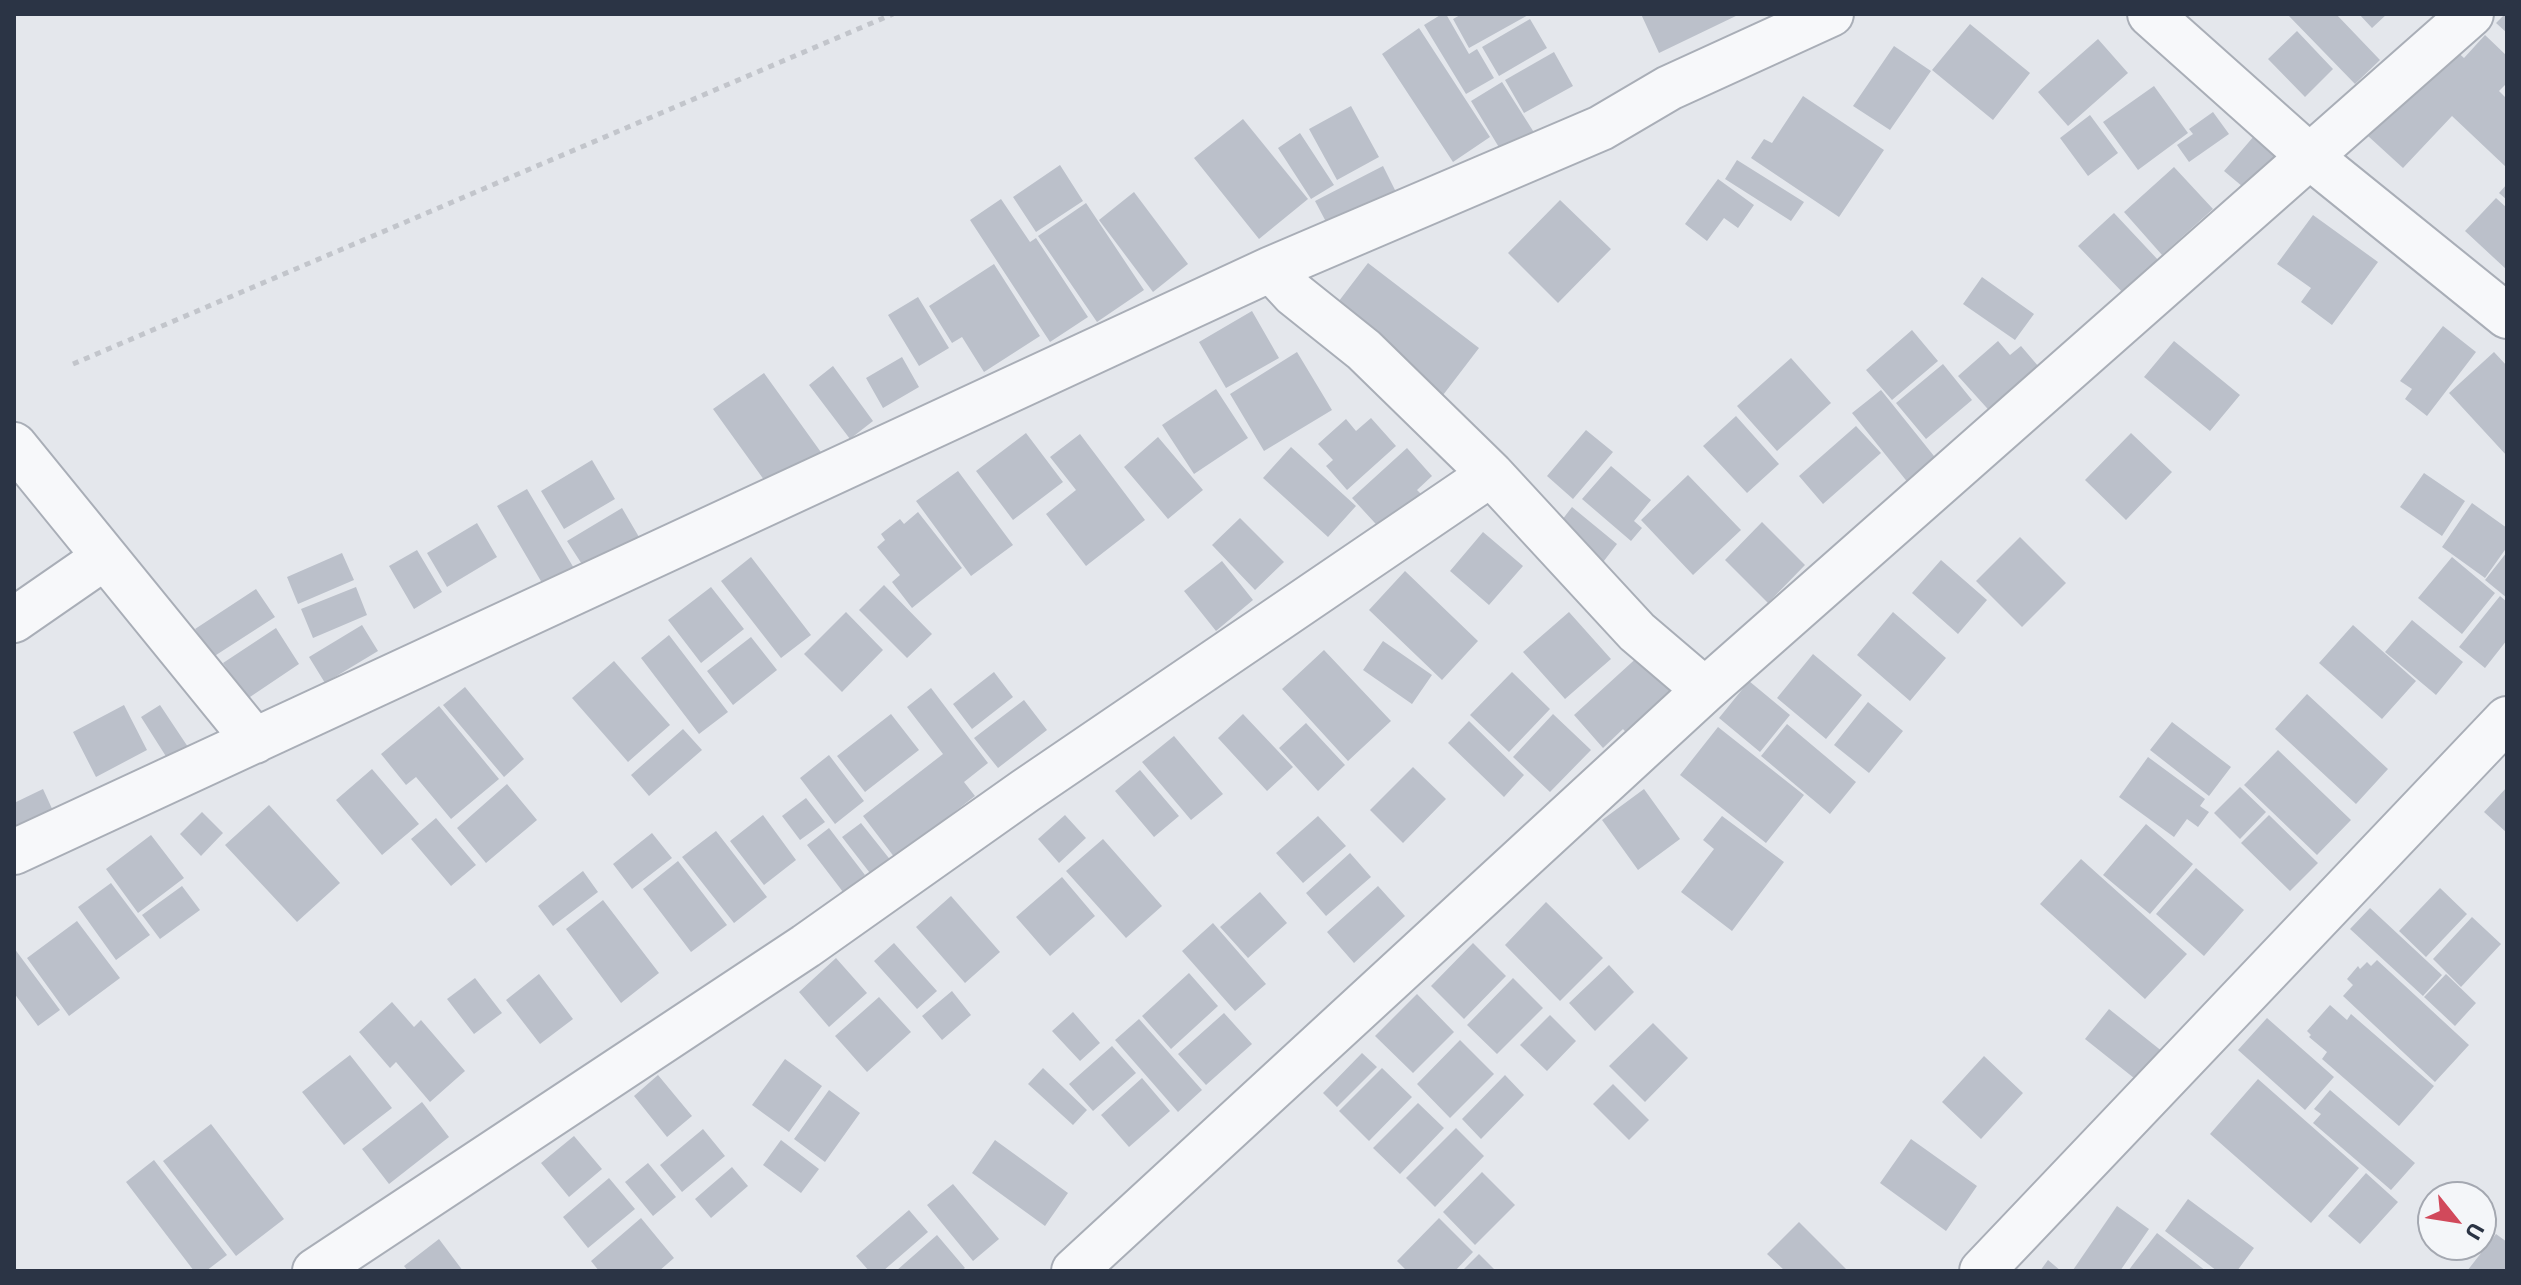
<!DOCTYPE html>
<style>
body{margin:0}
#map{position:relative;width:2521px;height:1285px;overflow:hidden;background:#e4e7ec;font-family:"Exo 2",sans-serif}
canvas{display:block}
.frame{position:absolute;inset:0;border:16px solid #2b3445;pointer-events:none}
.north{position:absolute;left:2417px;top:1181px;width:80px;height:80px;box-sizing:border-box;background:#f4f6f9;border:2px solid #a4a8b1;border-radius:50%;rotate:120deg;font-size:22px;font-weight:700;line-height:32px;text-align:center;color:#2b3445}
.north::after{content:'';display:block;margin:auto;width:28px;height:36px;background:#d1495b;clip-path:polygon(50% 0,100% 100%,50% 72%,0 100%)}
</style>
<div id="map">
<canvas width="2521" height="1285"></canvas>
<div class="frame"></div>
<div class="north">U</div>
</div>
<script>
const ctx = document.querySelector('canvas').getContext('2d');
ctx.lineJoin = 'round';
function fill(path, color) {
  ctx.fillStyle = color;
  ctx.fill(path, 'evenodd');
}
function poly(rows) {
  const path = new Path2D();
  for (const r of rows) {
    path.moveTo(r[0], r[1]);
    for (let i = 2; i < r.length; i += 2) path.lineTo(r[i], r[i + 1]);
  }
  return path;
}
function stroke(path, color, width, dash) {
  ctx.strokeStyle = color;
  ctx.lineWidth = width;
  ctx.lineCap = dash ? 'butt' : 'round';
  ctx.setLineDash(dash || []);
  ctx.stroke(path);
}
fill(poly([
 [1442,14,1446,14,1469,54,1477,49,1494,78,1466,94,1424,25],
 [1462,14,1530,14,1469,48,1453,19],
 [1641,14,1740,14,1659,53],
 [2287,14,2336,14,2380,60,2355,84],
 [2359,14,2387,14,2372,28],
 [2505,14,2507,14,2507,33,2496,23],
 [1530,19,1547,48,1499,76,1482,47],
 [1970,24,2030,73,1993,120,1932,70],
 [1419,28,1490,137,1453,162,1382,54],
 [2297,31,2333,69,2305,97,2268,59],
 [2485,35,2507,56,2507,83,2499,91,2507,99,2507,168,2452,116,2403,168,2368,136,2452,47,2464,58],
 [2098,39,2128,73,2068,126,2038,92],
 [1894,46,1931,71,1890,130,1853,106],
 [1554,52,1573,86,1524,113,1505,80],
 [1502,82,1535,134,1503,154,1471,101],
 [2154,86,2188,133,2138,170,2103,122],
 [1803,96,1884,150,1839,217,1751,158,1764,139,1772,143],
 [1351,106,1379,157,1337,180,1309,129],
 [2213,112,2229,134,2189,162,2177,145,2193,134,2189,129],
 [2090,115,2118,153,2088,176,2060,138],
 [1243,119,1308,199,1259,239,1194,158],
 [1300,133,1334,185,1311,199,1278,148],
 [2254,136,2279,157,2249,192,2224,171],
 [1737,160,1804,202,1791,221,1725,179],
 [1060,165,1083,201,1036,232,1013,197],
 [1383,166,1400,200,1333,235,1315,201],
 [2174,167,2213,209,2162,255,2124,212],
 [1718,179,1754,205,1738,228,1724,218,1707,241,1685,224],
 [2507,184,2507,200,2499,193],
 [1134,192,1188,264,1153,292,1099,220],
 [2496,198,2507,208,2507,270,2465,231],
 [1001,199,1030,242,1036,238,1088,317,1050,342,970,220],
 [1560,200,1611,249,1558,303,1508,253],
 [1086,203,1144,290,1097,322,1038,236],
 [2114,213,2160,262,2125,295,2078,246],
 [2313,215,2378,262,2332,325,2301,302,2311,288,2277,264],
 [1368,263,1479,348,1440,399,1329,314],
 [994,264,1040,336,984,372,962,337,952,343,929,306],
 [1982,277,2034,314,2015,340,1963,304],
 [918,297,949,348,919,366,888,315],
 [1252,311,1279,358,1226,388,1199,342],
 [2443,326,2476,352,2427,416,2405,399,2412,389,2400,381],
 [1912,330,1938,361,1892,400,1866,370],
 [1998,341,2010,355,2021,346,2045,374,1995,417,1958,376],
 [2174,341,2240,395,2210,431,2144,377],
 [1297,352,1332,410,1264,451,1230,394],
 [2494,352,2507,366,2507,456,2449,393],
 [902,357,919,387,883,408,866,378],
 [1791,358,1831,403,1777,451,1737,406],
 [1943,364,1972,400,1926,439,1896,403],
 [833,366,873,421,850,439,809,385],
 [764,373,823,455,772,491,713,409],
 [1216,389,1248,438,1194,474,1162,425],
 [1881,390,1942,466,1913,489,1852,413],
 [1736,416,1779,464,1747,493,1703,446],
 [1371,418,1396,446,1347,490,1326,466,1333,460,1318,444,1346,419,1356,431],
 [1856,426,1881,453,1823,504,1799,476],
 [1586,430,1613,452,1573,499,1547,476],
 [1026,433,1063,482,1013,520,976,471],
 [2131,433,2172,472,2126,520,2085,480],
 [1080,434,1145,520,1086,566,1046,514,1076,490,1050,457],
 [1158,437,1203,490,1168,519,1124,467],
 [1291,447,1356,506,1328,537,1263,478],
 [1407,448,1432,476,1417,490,1425,498,1385,534,1352,498],
 [592,460,615,499,564,529,541,491],
 [1611,466,1651,500,1634,521,1642,528,1631,541,1582,499],
 [958,471,1013,545,971,576,916,501],
 [2424,473,2465,501,2442,536,2400,507],
 [1688,475,1741,530,1693,575,1641,520],
 [527,489,575,570,545,588,497,506],
 [2472,503,2507,528,2507,547,2485,578,2442,547],
 [1572,507,1617,544,1600,566,1555,529],
 [622,508,639,537,585,569,567,541],
 [918,512,962,568,912,608,892,582,900,575,877,547,885,540,881,534,900,519,904,524],
 [1240,518,1284,562,1255,590,1212,545],
 [1762,522,1805,565,1768,603,1725,560],
 [477,523,497,557,447,587,427,553],
 [1483,532,1523,566,1489,605,1450,571],
 [2020,537,2066,583,2022,627,1976,581],
 [417,550,442,592,414,609,389,566],
 [2507,552,2507,598,2485,580],
 [342,553,354,580,298,604,287,577],
 [751,557,811,635,781,658,721,581],
 [2452,557,2495,593,2462,634,2418,598],
 [1941,560,1987,600,1958,634,1912,593],
 [1222,561,1253,600,1216,631,1184,591],
 [1405,571,1478,641,1442,680,1369,610],
 [884,585,932,634,907,658,859,610],
 [356,587,367,615,313,638,301,609],
 [711,587,744,629,701,663,668,620],
 [256,589,275,617,213,657,195,629],
 [2500,596,2507,602,2507,640,2485,668,2459,647],
 [846,612,883,650,842,692,804,654],
 [1569,612,1611,659,1565,699,1523,652],
 [1893,612,1946,658,1910,701,1857,655],
 [2412,620,2463,662,2436,695,2385,652],
 [362,625,378,651,325,683,309,657],
 [2353,625,2416,681,2382,719,2319,663],
 [276,628,299,664,247,699,223,663],
 [669,635,728,712,699,734,641,658],
 [751,637,777,670,733,705,707,671],
 [1383,641,1432,675,1412,704,1363,670],
 [1324,650,1391,721,1348,761,1282,689],
 [1642,653,1680,695,1632,739,1623,729,1603,748,1574,715],
 [1813,654,1862,695,1826,739,1777,698],
 [614,661,670,725,628,762,572,698],
 [994,672,1013,697,972,729,953,704],
 [1512,672,1550,709,1509,752,1470,715],
 [1749,681,1790,715,1760,752,1719,718],
 [465,687,524,759,504,777,443,705],
 [931,688,988,763,964,782,975,796,895,858,863,816,943,754,907,707],
 [2307,694,2388,769,2356,804,2275,729],
 [1024,700,1047,730,998,768,974,738],
 [1868,702,1903,731,1869,773,1834,745],
 [124,705,147,750,96,777,73,732],
 [160,705,194,756,174,769,141,717],
 [439,706,499,779,451,819,416,777,406,785,381,754],
 [891,714,919,750,865,792,837,756],
 [1243,714,1293,767,1267,791,1218,738],
 [1553,714,1591,750,1550,792,1513,757],
 [1469,721,1524,775,1504,797,1448,743],
 [2172,722,2231,767,2209,796,2150,750],
 [1306,723,1345,765,1318,791,1279,748],
 [1787,724,1856,782,1830,814,1761,756],
 [1718,727,1804,795,1766,843,1680,775],
 [683,729,702,750,649,796,631,775],
 [1174,736,1223,794,1191,820,1142,762],
 [2278,750,2351,820,2317,855,2244,785],
 [829,755,864,801,835,824,800,778],
 [2148,757,2205,799,2200,806,2209,812,2198,827,2187,819,2174,837,2119,797],
 [1413,767,1446,799,1403,843,1370,810],
 [372,769,419,824,382,855,336,800],
 [1140,770,1179,816,1154,837,1115,791],
 [507,784,537,820,486,863,457,828],
 [2240,787,2266,812,2240,839,2214,813],
 [2507,787,2507,833,2484,812],
 [43,789,60,826,14,848,14,803],
 [1644,789,1680,839,1638,870,1602,820],
 [806,798,825,822,800,840,782,816],
 [269,805,340,883,297,922,225,845],
 [202,812,223,833,201,856,180,834],
 [763,815,796,860,764,885,730,841],
 [1065,815,1086,838,1059,863,1038,839],
 [2269,815,2318,863,2290,891,2241,843],
 [1318,816,1346,846,1303,883,1276,853],
 [1722,816,1784,862,1732,931,1681,892,1714,849,1703,840],
 [436,818,476,865,451,886,411,839],
 [861,823,892,862,873,877,842,837],
 [2146,824,2193,864,2150,914,2103,875],
 [829,828,865,875,843,892,807,845],
 [716,831,767,897,734,923,682,857],
 [652,833,672,858,632,889,613,864],
 [151,835,184,878,138,913,106,869],
 [1103,839,1162,906,1126,938,1066,871],
 [1350,853,1371,877,1326,916,1306,893],
 [2081,859,2187,954,2145,999,2040,904],
 [678,861,727,925,691,952,643,889],
 [2196,868,2244,910,2204,956,2156,914],
 [583,871,598,892,553,926,538,906],
 [1062,877,1095,916,1050,956,1016,917],
 [111,883,150,935,116,960,78,907],
 [182,886,200,910,160,939,142,915],
 [1378,886,1405,916,1354,963,1327,932],
 [2440,888,2467,914,2426,957,2399,931],
 [1260,892,1287,923,1248,958,1220,927],
 [951,896,1000,952,965,983,916,927],
 [603,900,659,973,621,1003,566,929],
 [1546,902,1603,958,1560,1001,1505,945],
 [2370,908,2442,975,2423,996,2350,929],
 [2472,917,2501,944,2461,987,2433,959],
 [77,921,120,978,69,1016,27,958],
 [1213,923,1266,984,1235,1011,1182,951],
 [894,943,937,991,917,1009,874,961],
 [1473,943,1506,976,1464,1019,1431,986],
 [14,948,60,1010,38,1026,14,993],
 [836,958,867,993,829,1027,799,992],
 [2377,960,2469,1045,2435,1082,2343,996,2353,985,2347,979,2358,966,2360,969,2367,962,2371,966],
 [1609,965,1634,992,1595,1031,1569,1003],
 [1189,973,1218,1006,1171,1049,1142,1016],
 [539,974,573,1019,540,1044,506,1000],
 [2446,974,2476,1003,2455,1026,2424,997],
 [475,978,502,1013,474,1034,447,999],
 [1513,978,1543,1008,1497,1054,1467,1025],
 [952,991,971,1015,942,1040,922,1016],
 [1417,994,1454,1032,1413,1073,1375,1036],
 [879,997,911,1032,867,1072,835,1036],
 [392,1002,414,1027,421,1020,465,1071,430,1102,396,1062,390,1068,359,1032],
 [2330,1005,2347,1020,2351,1014,2434,1086,2399,1126,2322,1059,2327,1052,2309,1037,2311,1035,2307,1031],
 [2109,1009,2163,1052,2139,1082,2085,1039],
 [1073,1012,1100,1043,1080,1061,1052,1031],
 [1224,1013,1252,1044,1206,1085,1178,1054],
 [1550,1015,1576,1041,1547,1071,1520,1045],
 [2267,1018,2334,1077,2305,1110,2238,1050],
 [1139,1019,1202,1090,1178,1112,1115,1040],
 [1653,1023,1688,1058,1645,1102,1609,1066],
 [1460,1040,1494,1074,1450,1118,1417,1084],
 [1112,1046,1136,1073,1093,1111,1069,1084],
 [1362,1053,1377,1067,1337,1107,1323,1093],
 [350,1055,392,1108,344,1145,302,1092],
 [1984,1056,2023,1093,1981,1139,1942,1102],
 [785,1059,822,1086,789,1132,752,1105],
 [1043,1068,1087,1110,1073,1125,1028,1084],
 [1382,1068,1412,1097,1369,1141,1339,1111],
 [658,1075,692,1116,667,1137,634,1096],
 [1505,1075,1524,1095,1481,1139,1462,1119],
 [1142,1078,1170,1111,1129,1147,1101,1115],
 [2258,1079,2359,1168,2311,1223,2210,1134],
 [1613,1084,1649,1120,1629,1140,1593,1104],
 [829,1090,860,1113,825,1162,794,1139],
 [2330,1090,2415,1163,2391,1190,2313,1123,2321,1114,2314,1109],
 [422,1102,449,1137,389,1184,362,1149],
 [1418,1103,1444,1128,1400,1174,1373,1148],
 [211,1124,284,1219,236,1256,163,1161],
 [1456,1128,1484,1156,1435,1207,1406,1178],
 [703,1129,725,1156,682,1192,660,1165],
 [574,1136,602,1169,569,1197,541,1163],
 [1911,1139,1977,1186,1946,1231,1880,1183],
 [781,1140,819,1169,801,1193,763,1165],
 [995,1140,1068,1193,1045,1226,972,1173],
 [154,1160,227,1255,206,1271,194,1271,126,1182],
 [648,1163,676,1197,653,1216,625,1182],
 [732,1167,748,1186,711,1218,695,1199],
 [1482,1172,1515,1205,1475,1245,1443,1212],
 [2366,1173,2398,1202,2360,1244,2328,1216],
 [609,1178,635,1209,588,1248,563,1217],
 [953,1184,999,1239,973,1261,927,1205],
 [2188,1199,2254,1248,2237,1271,2217,1271,2165,1231],
 [2117,1206,2149,1229,2120,1271,2075,1271,2073,1270],
 [909,1210,928,1232,883,1271,869,1271,856,1256],
 [641,1218,674,1258,659,1271,599,1271,591,1261],
 [1439,1218,1473,1252,1455,1271,1407,1271,1397,1261],
 [1799,1222,1848,1271,1785,1271,1767,1254],
 [2157,1233,2206,1271,2128,1271],
 [2496,1234,2507,1242,2507,1271,2467,1271],
 [937,1235,965,1268,961,1271,896,1271],
 [439,1239,463,1271,408,1271,404,1266],
 [1479,1254,1496,1271,1462,1271],
 [2048,1260,2061,1271,2040,1271]
]), '#bbc0ca');
const minor = poly([
 [2150,14,2309,156,2507,316],
 [1271,269,1294,294,1364,350,1491,474,1637,632,1705,690],
 [14,445,255,741],
 [14,620,105,557],
 [14,852,1271,269,1601,128,1669,88,1831,14],
 [315,1271,806,946,1025,791,1491,474],
 [1074,1271,1705,690,2471,14],
 [1982,1271,2507,719]
]);
stroke(minor, '#a9aeb7', 48);
stroke(poly([
 [73,364,893,14]
]), '#c2c5cb', 5, [6, 6]);
stroke(minor, '#f7f8fa', 44);
</script>
